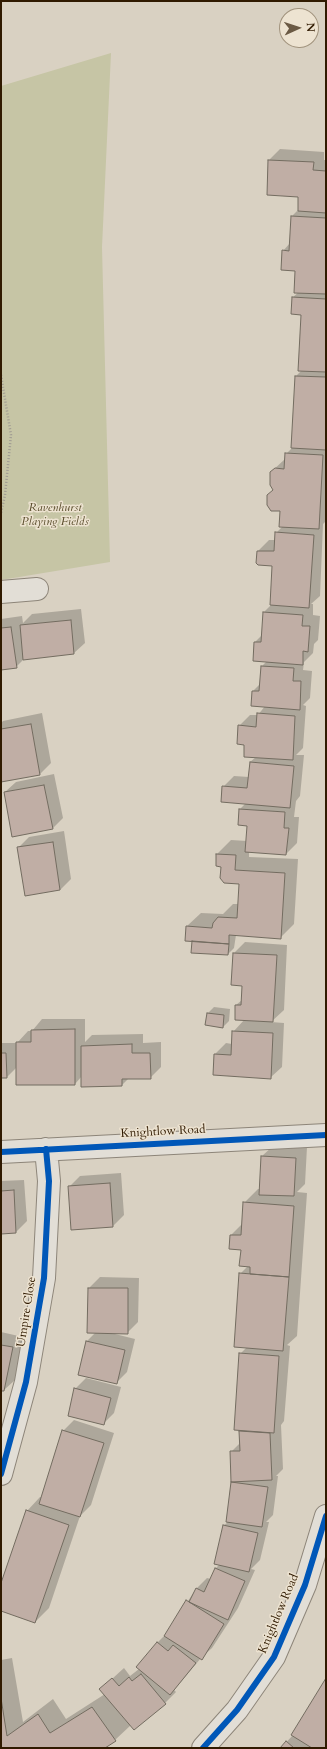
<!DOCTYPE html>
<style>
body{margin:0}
#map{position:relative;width:327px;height:1749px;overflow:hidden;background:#d9d1c2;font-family:Cardo,serif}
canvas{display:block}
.frame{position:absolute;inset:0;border:2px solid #301a00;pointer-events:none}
.north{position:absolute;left:279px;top:8px;width:40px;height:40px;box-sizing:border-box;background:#ede3d1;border:1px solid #a1937d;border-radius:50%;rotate:87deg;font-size:11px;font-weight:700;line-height:16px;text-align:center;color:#301a00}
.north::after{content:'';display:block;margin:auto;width:14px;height:18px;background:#6b5a44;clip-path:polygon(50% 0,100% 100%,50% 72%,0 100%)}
</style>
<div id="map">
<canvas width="327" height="1749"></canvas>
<div class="frame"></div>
<div class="north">N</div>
</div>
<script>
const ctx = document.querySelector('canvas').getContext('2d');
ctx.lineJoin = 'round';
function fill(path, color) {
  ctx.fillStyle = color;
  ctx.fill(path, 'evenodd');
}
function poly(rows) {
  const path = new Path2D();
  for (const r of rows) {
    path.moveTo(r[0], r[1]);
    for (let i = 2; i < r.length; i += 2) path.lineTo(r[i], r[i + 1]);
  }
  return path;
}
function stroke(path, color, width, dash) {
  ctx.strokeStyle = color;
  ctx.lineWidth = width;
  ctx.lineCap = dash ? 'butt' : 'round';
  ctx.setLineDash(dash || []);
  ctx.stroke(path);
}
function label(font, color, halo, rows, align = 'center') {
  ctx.font = font + ' Cardo,serif';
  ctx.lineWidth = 3;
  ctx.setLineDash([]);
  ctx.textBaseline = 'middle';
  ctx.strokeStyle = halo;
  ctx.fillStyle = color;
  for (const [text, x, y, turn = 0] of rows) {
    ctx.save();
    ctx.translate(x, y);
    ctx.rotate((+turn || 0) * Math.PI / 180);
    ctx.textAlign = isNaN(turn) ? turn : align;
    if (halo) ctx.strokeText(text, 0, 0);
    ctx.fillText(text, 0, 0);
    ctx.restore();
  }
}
fill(poly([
 [111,53,102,247,110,562,1,580,1,86]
]), '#c6c5a5');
fill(poly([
 [280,149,324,152,324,160,326,160,326,521,323,524,320,596,311,604,313,604,313,615,320,616,318,640,314,644,313,653,304,662,303,670,312,671,310,698,303,705,306,706,303,748,296,755,304,755,300,796,296,801,294,817,299,817,297,843,286,854,249,851,249,857,298,859,294,924,280,938,236,935,234,948,228,954,193,940,187,926,201,913,223,914,233,904,239,904,240,883,222,866,217,854,231,840,247,841,248,825,240,824,240,809,246,803,223,787,234,776,249,777,250,762,256,757,246,744,239,726,250,715,258,715,265,706,253,691,261,683,262,666,267,661,255,642,262,635,264,612,272,604,273,565,258,551,269,540,275,540,276,533,283,526,281,510,271,472,285,459,286,454,292,448,296,376,302,370,302,314,293,297,299,292,296,270,283,251,290,243,292,216,299,209,299,196,269,160],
 [81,609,85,643,74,653,24,659,16,667,1,669,1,619,22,616,23,623,32,614],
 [42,713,51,763,40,774,2,781,1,723,3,721],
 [54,774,63,818,52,829,5,792,16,782],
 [64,831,71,879,60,890,18,848,29,837],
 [245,942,287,945,284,1010,271,1022,284,1023,282,1067,271,1077,215,1054,226,1043,232,1044,233,1032,245,1019,236,1005,242,1000,243,985,234,953],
 [214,1007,230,1009,229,1021,223,1027,208,1013],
 [42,1019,85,1019,85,1042,92,1035,143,1034,143,1043,161,1042,161,1067,150,1078,129,1078,122,1085,82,1086,82,1076,75,1084,17,1067,7,1077,1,1077,1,1043,17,1043,28,1031,32,1031],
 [273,1146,307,1147,305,1184,297,1192,307,1193,297,1336,287,1345,290,1346,284,1421,281,1425,283,1469,276,1476,278,1476,273,1515,266,1522,269,1522,260,1560,251,1569,255,1570,238,1608,212,1648,201,1658,174,1690,176,1692,165,1703,131,1725,115,1740,103,1748,1,1748,1,1660,12,1658,23,1722,53,1699,66,1719,105,1694,101,1689,124,1668,130,1676,139,1669,157,1643,166,1634,196,1589,207,1578,211,1579,216,1568,220,1564,224,1525,227,1523,232,1482,231,1452,241,1442,240,1354,247,1347,240,1274,248,1266,242,1249,230,1248,231,1235,243,1223,244,1203,258,1189,260,1189,262,1156],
 [121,1173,124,1215,113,1226,69,1187,80,1176],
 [24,1180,27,1221,16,1232,1,1233,1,1181],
 [100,1277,139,1278,138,1322,127,1333,111,1333,135,1339,127,1372,116,1383,80,1374,87,1341,96,1332,88,1332,89,1288],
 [1,1332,23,1337,15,1380,4,1390,1,1390],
 [86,1378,121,1387,114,1413,103,1424,75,1389],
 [74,1420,114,1433,91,1505,80,1516,49,1608,35,1622,1,1610,1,1586,27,1511,40,1497,42,1497,63,1431],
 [326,1680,326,1747,281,1748,293,1735]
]), '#0003');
const building = poly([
 [268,160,314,162,313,170,326,171,326,213,298,211,298,197,267,195,268,160],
 [291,216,326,218,326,294,294,293,295,271,281,270,282,250,289,251,291,216],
 [292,297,326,299,326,372,298,371,301,315,291,314,292,297],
 [295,376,326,377,326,450,291,448,295,376],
 [285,453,323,455,319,529,279,527,280,511,271,511,267,505,267,495,273,490,270,485,270,472,275,468,284,469,285,453],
 [275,532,314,535,309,608,270,605,272,566,258,565,256,563,257,551,274,551,275,532],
 [263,612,303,615,302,626,310,626,308,652,303,651,303,665,253,661,254,642,261,642,263,612],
 [71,620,74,654,23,660,20,625,71,620],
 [11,627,17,668,1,670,1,628,11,627],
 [261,666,294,668,293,681,301,681,300,710,251,706,252,691,259,691,261,666],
 [257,713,295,716,293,760,244,757,244,745,237,744,238,725,256,727,257,713],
 [31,724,40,775,1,782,1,729,31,724],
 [250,762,294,766,290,808,221,802,222,786,247,788,250,762],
 [44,785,53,829,12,837,4,792,44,785],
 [239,809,285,812,284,828,289,828,286,855,245,852,247,826,238,825,239,809],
 [53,842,60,890,25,896,17,847,53,842],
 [216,854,236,855,235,870,285,873,281,939,229,935,229,944,185,941,186,926,212,928,213,923,218,917,237,918,239,884,224,883,220,878,221,867,216,866,216,854],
 [192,941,229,944,228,955,191,953,192,941],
 [233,953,277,955,273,1022,235,1020,235,1005,241,1005,242,986,231,985,233,953],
 [207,1013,224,1015,223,1028,205,1025,207,1013],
 [75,1029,75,1085,16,1085,16,1042,31,1042,31,1030,75,1029],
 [232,1031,273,1033,271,1079,213,1075,214,1054,231,1055,232,1031],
 [132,1044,132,1053,150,1053,151,1079,122,1079,122,1086,81,1087,81,1046,132,1044],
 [1,1053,6,1053,7,1078,1,1078,1,1053],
 [261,1156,296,1158,294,1196,259,1195,261,1156],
 [110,1183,113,1227,71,1230,68,1186,110,1183],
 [14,1190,16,1233,1,1234,1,1191,14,1190],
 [243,1202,294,1206,289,1277,250,1274,250,1267,239,1266,241,1250,229,1249,230,1235,241,1235,243,1202],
 [239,1273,289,1277,283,1351,234,1347,239,1273],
 [88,1288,128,1288,128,1334,87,1333,88,1288],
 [86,1341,125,1350,117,1384,78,1375,86,1341],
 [1,1345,13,1347,4,1391,1,1391,1,1345],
 [239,1353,279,1356,274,1433,234,1430,239,1353],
 [74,1388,111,1398,104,1425,68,1416,74,1388],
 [62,1430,104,1443,80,1517,39,1504,62,1430],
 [239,1431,270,1433,272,1480,231,1482,230,1451,240,1451,239,1431],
 [231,1482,268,1487,262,1527,226,1522,231,1482],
 [26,1510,69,1525,35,1623,1,1611,1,1583,26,1510],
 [223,1525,258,1533,249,1572,214,1564,223,1525],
 [215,1568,245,1581,228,1620,189,1602,196,1588,204,1592,215,1568],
 [186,1600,224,1624,202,1660,164,1636,186,1600],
 [157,1642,168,1651,173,1645,196,1663,170,1695,136,1667,157,1642],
 [141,1674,166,1704,134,1730,99,1689,112,1678,119,1686,129,1677,132,1681,141,1674],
 [326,1678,326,1746,324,1748,312,1748,291,1735,326,1678],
 [1,1698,7,1736,38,1714,50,1733,92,1707,116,1741,105,1748,1,1748,1,1698],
 [286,1741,294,1748,280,1748,286,1741]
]);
fill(building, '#c0aea5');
stroke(building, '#736c60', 1);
const street = poly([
 [1,592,37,589],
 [1,1152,326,1135],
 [1,1474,26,1382,44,1278,49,1181,46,1149],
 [203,1748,237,1710,274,1657,305,1585,326,1516]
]);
stroke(street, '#8d8579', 24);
stroke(poly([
 [1,375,11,435,5,495,1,513]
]), '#9f9a92', 2.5, [1, 2]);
stroke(street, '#e2ded6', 22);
stroke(poly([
 [1,1152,326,1135],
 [1,1474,26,1382,44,1278,49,1181,46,1149],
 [203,1748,237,1710,274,1657,305,1585,326,1516]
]), '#0057b8', 6);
label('italic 12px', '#584b2a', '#ede3d1', [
 ["Ravenhurst",55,508],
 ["Playing Fields",55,522]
]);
label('12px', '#301a00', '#ede3d1', [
 ["Knightlow Road",163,1132,-3],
 ["Umpire Close",27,1312,-81],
 ["Knightlow Road",279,1614,-67]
]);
</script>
